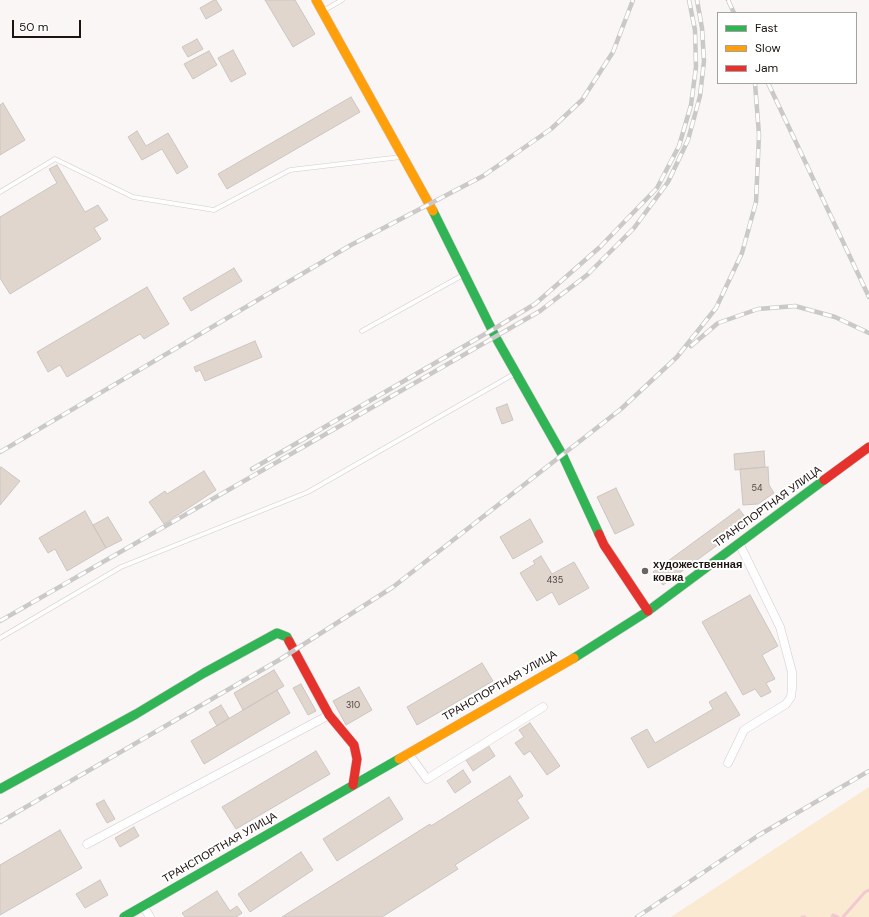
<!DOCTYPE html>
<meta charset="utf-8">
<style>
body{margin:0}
#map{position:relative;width:869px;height:917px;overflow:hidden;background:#f9f6f5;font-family:"DM Sans",sans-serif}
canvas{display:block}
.legend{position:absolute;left:717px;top:12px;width:140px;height:72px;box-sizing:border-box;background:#fff;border:1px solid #a5a19f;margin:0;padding:5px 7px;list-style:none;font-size:12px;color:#1d1410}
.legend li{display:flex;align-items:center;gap:8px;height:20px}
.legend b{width:20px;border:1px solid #a5a19f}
.scale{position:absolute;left:12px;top:20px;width:69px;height:18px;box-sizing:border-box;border:2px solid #1d1410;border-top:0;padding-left:5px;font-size:12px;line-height:14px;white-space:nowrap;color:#1d1410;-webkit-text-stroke:3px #fff;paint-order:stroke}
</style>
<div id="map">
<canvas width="869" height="917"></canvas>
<ul class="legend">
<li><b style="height:5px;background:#30b455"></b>Fast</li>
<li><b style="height:5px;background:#ff9f0a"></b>Slow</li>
<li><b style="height:5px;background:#e5322d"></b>Jam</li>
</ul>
<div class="scale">50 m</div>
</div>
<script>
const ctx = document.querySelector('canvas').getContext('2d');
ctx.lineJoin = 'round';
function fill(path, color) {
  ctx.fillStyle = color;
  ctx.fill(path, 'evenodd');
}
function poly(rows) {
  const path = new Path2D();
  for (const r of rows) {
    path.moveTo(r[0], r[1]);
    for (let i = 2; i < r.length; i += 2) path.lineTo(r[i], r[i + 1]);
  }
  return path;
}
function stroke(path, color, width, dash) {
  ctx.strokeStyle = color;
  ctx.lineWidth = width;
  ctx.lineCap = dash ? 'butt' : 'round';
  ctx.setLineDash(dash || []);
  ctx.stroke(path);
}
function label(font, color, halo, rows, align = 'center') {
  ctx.font = font + ' "DM Sans",sans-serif';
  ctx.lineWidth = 4;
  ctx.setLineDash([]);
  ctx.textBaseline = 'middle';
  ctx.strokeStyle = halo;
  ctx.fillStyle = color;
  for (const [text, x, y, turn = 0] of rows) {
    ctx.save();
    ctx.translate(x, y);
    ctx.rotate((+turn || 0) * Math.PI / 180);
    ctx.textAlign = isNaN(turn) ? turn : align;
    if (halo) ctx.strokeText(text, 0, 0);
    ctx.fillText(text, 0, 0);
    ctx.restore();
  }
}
fill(poly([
 [869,787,869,917,671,917]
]), '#faead2');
stroke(poly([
 [802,917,805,917],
 [832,917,833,915,838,917],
 [843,917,865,892,869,890]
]), '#f3c9d1', 3);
const building = poly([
 [214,0,216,0,222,10,206,19,200,8,214,0],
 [265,0,295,0,315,34,293,47,265,0],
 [197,39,203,49,188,57,182,47,197,39],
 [233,50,246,74,231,82,218,58,233,50],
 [209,51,217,65,193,79,184,64,209,51],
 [351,97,360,112,227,189,218,174,351,97],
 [3,103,25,140,0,155,0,105,3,103],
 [137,131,146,146,168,133,188,167,177,174,162,149,142,160,128,137,137,131],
 [57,165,85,212,98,205,108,220,94,228,101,239,10,294,0,278,0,217,57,183,49,169,57,165],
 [234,268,242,281,191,311,183,298,234,268],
 [147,287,169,324,144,339,140,334,67,377,60,365,48,372,37,352,147,287],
 [255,341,262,357,205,381,200,370,196,372,194,367,255,341],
 [507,404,513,420,502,424,496,408,507,404],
 [764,451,765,467,735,470,734,454,764,451],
 [1,467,20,481,0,505,0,469,1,467],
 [768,467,769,485,774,493,758,504,743,505,740,469,768,467],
 [204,471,216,490,164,524,149,502,165,491,167,494,204,471],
 [616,488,634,525,615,534,597,497,616,488],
 [739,509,749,522,663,585,653,572,739,509],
 [85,511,106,548,67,571,55,549,48,553,39,538,85,511],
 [108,517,122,540,106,548,93,525,108,517],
 [530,519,543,542,513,559,500,537,530,519],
 [541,556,552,574,574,562,589,588,559,605,552,592,537,601,520,573,535,564,533,561,541,556],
 [750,595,778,646,762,655,775,679,766,683,771,692,761,697,755,689,743,695,702,622,750,595],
 [482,663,493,681,417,725,407,707,482,663],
 [274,670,284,686,243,710,234,693,274,670],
 [301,684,316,711,308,715,293,688,301,684],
 [359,687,372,710,346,725,333,701,359,687],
 [277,690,290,713,204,764,191,741,277,690],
 [726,692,740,715,648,768,631,738,647,729,655,743,713,709,709,702,726,692],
 [221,705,229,718,217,726,209,712,221,705],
 [530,723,560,766,547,775,530,751,524,755,515,743,524,737,519,730,530,723],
 [488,745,495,756,473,771,466,760,488,745],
 [316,751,330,774,236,829,222,807,316,751],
 [463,770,471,782,455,793,447,781,463,770],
 [510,776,523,796,517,800,529,818,455,865,458,869,382,917,282,917,430,824,431,826,510,776],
 [389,797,403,819,337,861,323,839,389,797],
 [104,800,115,819,107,823,96,804,104,800],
 [134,827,139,836,120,847,115,838,134,827],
 [60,830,82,868,0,915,0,865,60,830],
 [301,852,313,870,250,912,238,894,301,852],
 [100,880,108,895,85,908,76,894,100,880],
 [217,891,230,911,237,906,242,913,236,917,185,917,182,913,217,891]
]);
fill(building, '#e0d6ce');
stroke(building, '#cbc5c1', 1);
const lane = poly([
 [323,11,342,0],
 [0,192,55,159,133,197,214,210,290,170,401,157],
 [362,331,463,275],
 [0,638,121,567,308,492,514,374]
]);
const street = poly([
 [408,753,427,779,543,707],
 [728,763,744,730,786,704,791,697,792,688,792,672,780,627,739,543],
 [87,844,329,715],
 [143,906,150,917]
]);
const fast = poly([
 [433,211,495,336,563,456,599,534],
 [574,658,648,611,824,480],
 [0,789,136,714,204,673,277,633,287,637,289,641],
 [124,917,399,759]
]);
const slow = poly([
 [316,0,433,211],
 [399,759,574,658]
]);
const jam = poly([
 [824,480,869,447],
 [599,534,604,545,648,611],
 [289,641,329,715,354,745,357,759,353,785]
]);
stroke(lane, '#d3ccca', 5);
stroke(street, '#d3ccca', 9);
stroke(fast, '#d3ccca', 10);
stroke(slow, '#d3ccca', 10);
stroke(jam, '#d3ccca', 10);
stroke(lane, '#fefefe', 4);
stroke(street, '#fefefe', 8);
stroke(fast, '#30b455', 9);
stroke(slow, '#ff9f0a', 9);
stroke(jam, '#e5322d', 9);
const rail = poly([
 [728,0,734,13],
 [768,83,869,297],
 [691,346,718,323,758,309,795,306,835,317,869,333],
 [0,452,351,245,483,176,551,129,582,100,613,52,633,0],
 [252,469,492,330,535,304,600,247,657,188,679,146,691,105,696,67,695,30,689,0],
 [0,621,540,311,587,275,634,228,668,182,688,140,700,96,704,61,702,28,697,0],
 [0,822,279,660,393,587,621,409,677,357,716,308,742,253,756,202,759,135,755,83],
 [637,917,759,835,869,771]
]);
stroke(rail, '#cac9c8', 4.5);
stroke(rail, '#fff', 3, [9]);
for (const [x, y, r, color] of [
 [645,571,4,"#6a6360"]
]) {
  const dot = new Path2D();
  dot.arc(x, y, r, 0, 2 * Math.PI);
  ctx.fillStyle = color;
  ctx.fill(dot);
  stroke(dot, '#fff', 1.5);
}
label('9px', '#4e4440', null, [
 ["54",757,489],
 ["435",555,581],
 ["310",353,706]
]);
label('11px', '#1d1410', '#fff', [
 ["ТРАНСПОРТНАЯ УЛИЦА",768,507,-36],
 ["ТРАНСПОРТНАЯ УЛИЦА",500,686,-30],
 ["ТРАНСПОРТНАЯ УЛИЦА",220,848,-30]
]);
label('bold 11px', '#1d1410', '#fff', [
 ["художественная",653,565],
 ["ковка",653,578]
], 'left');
</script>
